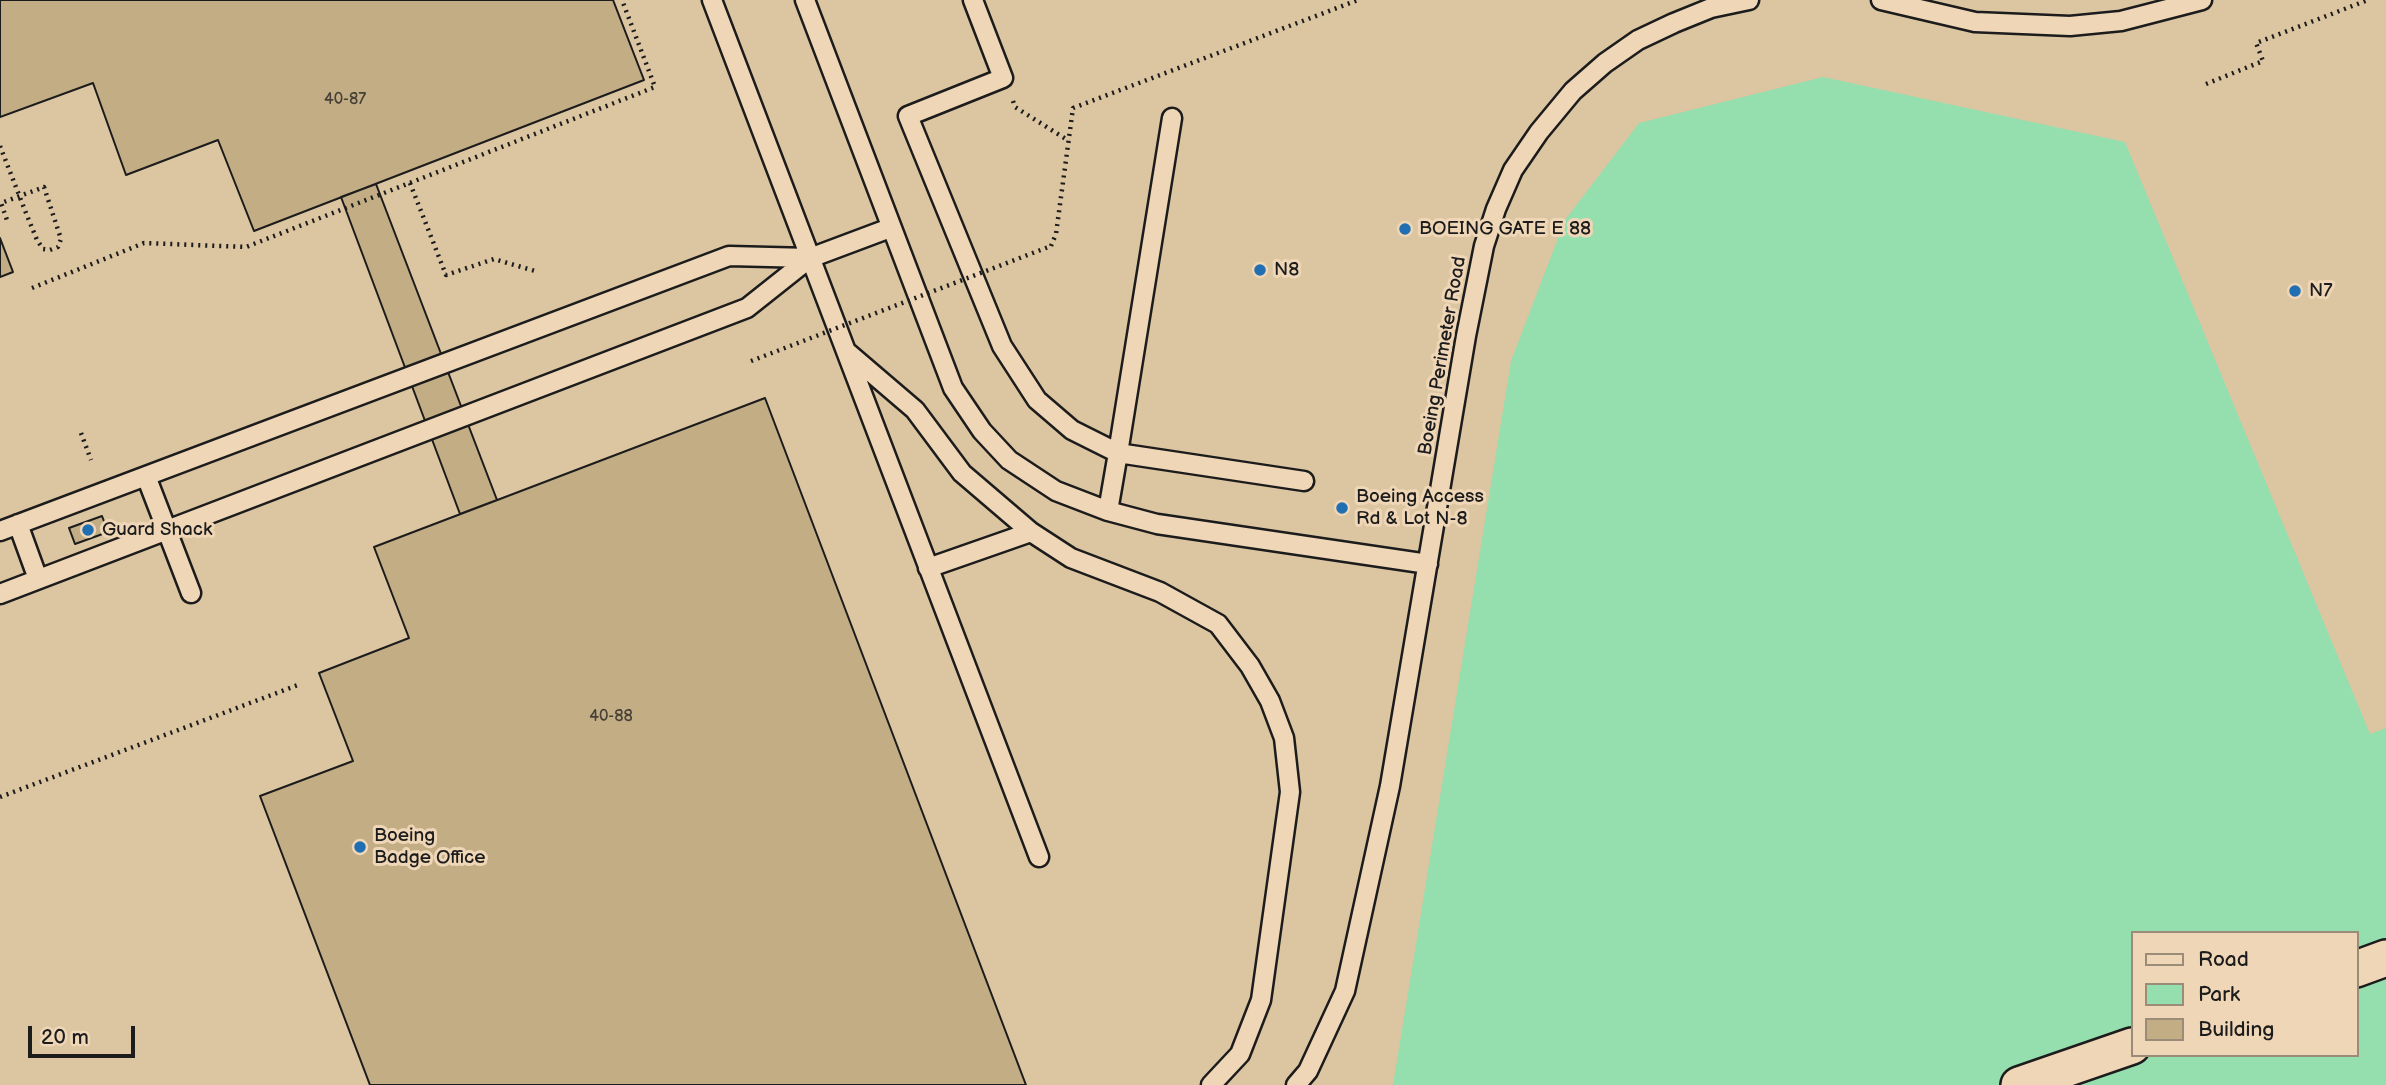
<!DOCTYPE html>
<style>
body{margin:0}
#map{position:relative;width:2386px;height:1085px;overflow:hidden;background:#edd4b2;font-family:"Balsamiq Sans",sans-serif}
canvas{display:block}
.legend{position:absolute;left:2131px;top:931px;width:228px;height:126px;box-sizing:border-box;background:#efd6b7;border:2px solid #9b8c79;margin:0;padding:9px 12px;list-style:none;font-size:21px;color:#1c1c1c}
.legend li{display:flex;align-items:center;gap:14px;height:35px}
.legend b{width:35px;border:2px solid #9b8c79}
.scale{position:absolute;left:28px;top:1026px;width:107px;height:32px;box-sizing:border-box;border:4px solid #1c1c1c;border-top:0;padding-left:9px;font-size:21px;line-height:24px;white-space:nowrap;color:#1c1c1c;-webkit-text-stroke:5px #efd6b7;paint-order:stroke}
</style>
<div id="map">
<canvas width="2386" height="1085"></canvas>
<ul class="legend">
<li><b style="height:9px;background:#efd6b7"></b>Road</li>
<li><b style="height:19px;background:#95deae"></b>Park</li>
<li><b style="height:19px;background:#c2ad85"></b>Building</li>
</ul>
<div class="scale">20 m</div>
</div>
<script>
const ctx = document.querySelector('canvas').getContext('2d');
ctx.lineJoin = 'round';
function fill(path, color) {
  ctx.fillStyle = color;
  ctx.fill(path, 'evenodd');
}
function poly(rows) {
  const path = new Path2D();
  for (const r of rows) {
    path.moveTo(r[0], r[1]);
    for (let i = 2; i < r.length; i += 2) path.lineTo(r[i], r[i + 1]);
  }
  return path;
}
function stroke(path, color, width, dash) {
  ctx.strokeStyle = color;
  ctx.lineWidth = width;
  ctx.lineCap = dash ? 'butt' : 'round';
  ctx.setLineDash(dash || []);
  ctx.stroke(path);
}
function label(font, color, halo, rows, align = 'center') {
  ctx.font = font + ' "Balsamiq Sans",sans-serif';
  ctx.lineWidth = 6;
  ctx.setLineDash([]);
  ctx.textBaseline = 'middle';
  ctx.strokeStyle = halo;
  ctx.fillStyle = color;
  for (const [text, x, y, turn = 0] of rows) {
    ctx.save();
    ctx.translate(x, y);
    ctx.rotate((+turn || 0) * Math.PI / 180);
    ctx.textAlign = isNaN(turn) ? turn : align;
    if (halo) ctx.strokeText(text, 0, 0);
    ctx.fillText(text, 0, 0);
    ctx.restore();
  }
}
fill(poly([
 [0,0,2386,0,2386,765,1531,1085,0,1085]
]), '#dcc5a1');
fill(poly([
 [1823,77,2125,142,2370,734,2386,728,2386,1085,1393,1085,1511,361,1565,220,1639,123],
 [2132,933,2356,933,2356,1055,2132,1055]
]), '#95deae');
const building = poly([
 [0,0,613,0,644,80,254,231,218,140,126,175,93,83,0,117,0,0],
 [376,184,497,500,460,514,341,197,376,184],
 [0,238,13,272,0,277,0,238],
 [765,398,1026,1085,370,1085,260,796,353,761,319,673,409,638,374,547,765,398],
 [102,516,108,532,75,544,69,528,102,516]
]);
fill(building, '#c2ad85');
stroke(building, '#1c1c1c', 2);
const service = poly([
 [712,0,1039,857],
 [805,0,953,388,982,431,1009,460,1056,491,1108,511,1157,524,1428,564],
 [973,0,1003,78,908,116,1002,346,1037,400,1072,430,1118,453,1108,511],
 [1881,0,1975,22,2070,26,2121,21,2202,0],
 [1172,118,1118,453,1304,481],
 [846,351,915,410,962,473,1031,532,1071,558,1160,592,1218,624,1250,666,1270,701,1284,738,1290,792,1261,1000,1240,1054,1211,1085],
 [146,476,191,593],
 [18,524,38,579],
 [0,531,729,256,810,258],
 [928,568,1031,532],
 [0,594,747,308,810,258,890,228],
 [1296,1085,1308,1071,1345,991,1390,786,1466,336,1484,246,1496,209,1513,170,1539,132,1573,91,1605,63,1638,40,1674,23,1711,8,1749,0]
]);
const minor = poly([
 [2356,969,2386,958],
 [2019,1085,2132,1046]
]);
stroke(service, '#1c1c1c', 23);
stroke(minor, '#1c1c1c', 40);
stroke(poly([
 [2206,84,2263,61,2256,43,2368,0],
 [1013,101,1015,107,1069,141],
 [0,146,26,213,37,240,43,249,50,250,58,247,61,239,44,187,1,203,8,223],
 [410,183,446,275,494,259,535,271],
 [1051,246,1056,234,1073,108,1358,0],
 [32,288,144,243,246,247,655,87,622,0],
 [81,433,91,460],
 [0,797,298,685]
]), '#1c1c1c', 4.5, [2, 5]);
stroke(service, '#efd6b7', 18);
stroke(minor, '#efd6b7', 35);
stroke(poly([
 [751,361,1051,246]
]), '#1c1c1c', 4.5, [2, 5]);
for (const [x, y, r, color] of [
 [1405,229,7,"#1f6fb2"],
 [1260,270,7,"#1f6fb2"],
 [2295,291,7,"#1f6fb2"],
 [1342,508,7,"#1f6fb2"],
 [88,530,7,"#1f6fb2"],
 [360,847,7,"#1f6fb2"]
]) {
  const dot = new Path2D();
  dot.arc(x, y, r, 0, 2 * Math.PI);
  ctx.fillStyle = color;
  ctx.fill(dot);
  stroke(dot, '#efd6b7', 2.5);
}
label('16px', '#464036', null, [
 ["40-87",345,100],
 ["40-88",611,717]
]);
label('19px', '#1c1c1c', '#efd6b7', [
 ["BOEING GATE E 88",1419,229],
 ["N8",1274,270],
 ["N7",2309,291],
 ["Boeing Access",1356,497],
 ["Rd & Lot N-8",1356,519],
 ["Guard Shack",102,530],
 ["Boeing",374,836],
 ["Badge Office",374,858]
], 'left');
label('19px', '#1c1c1c', '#efd6b7', [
 ["Boeing Perimeter Road",1443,356,-80]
]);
</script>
